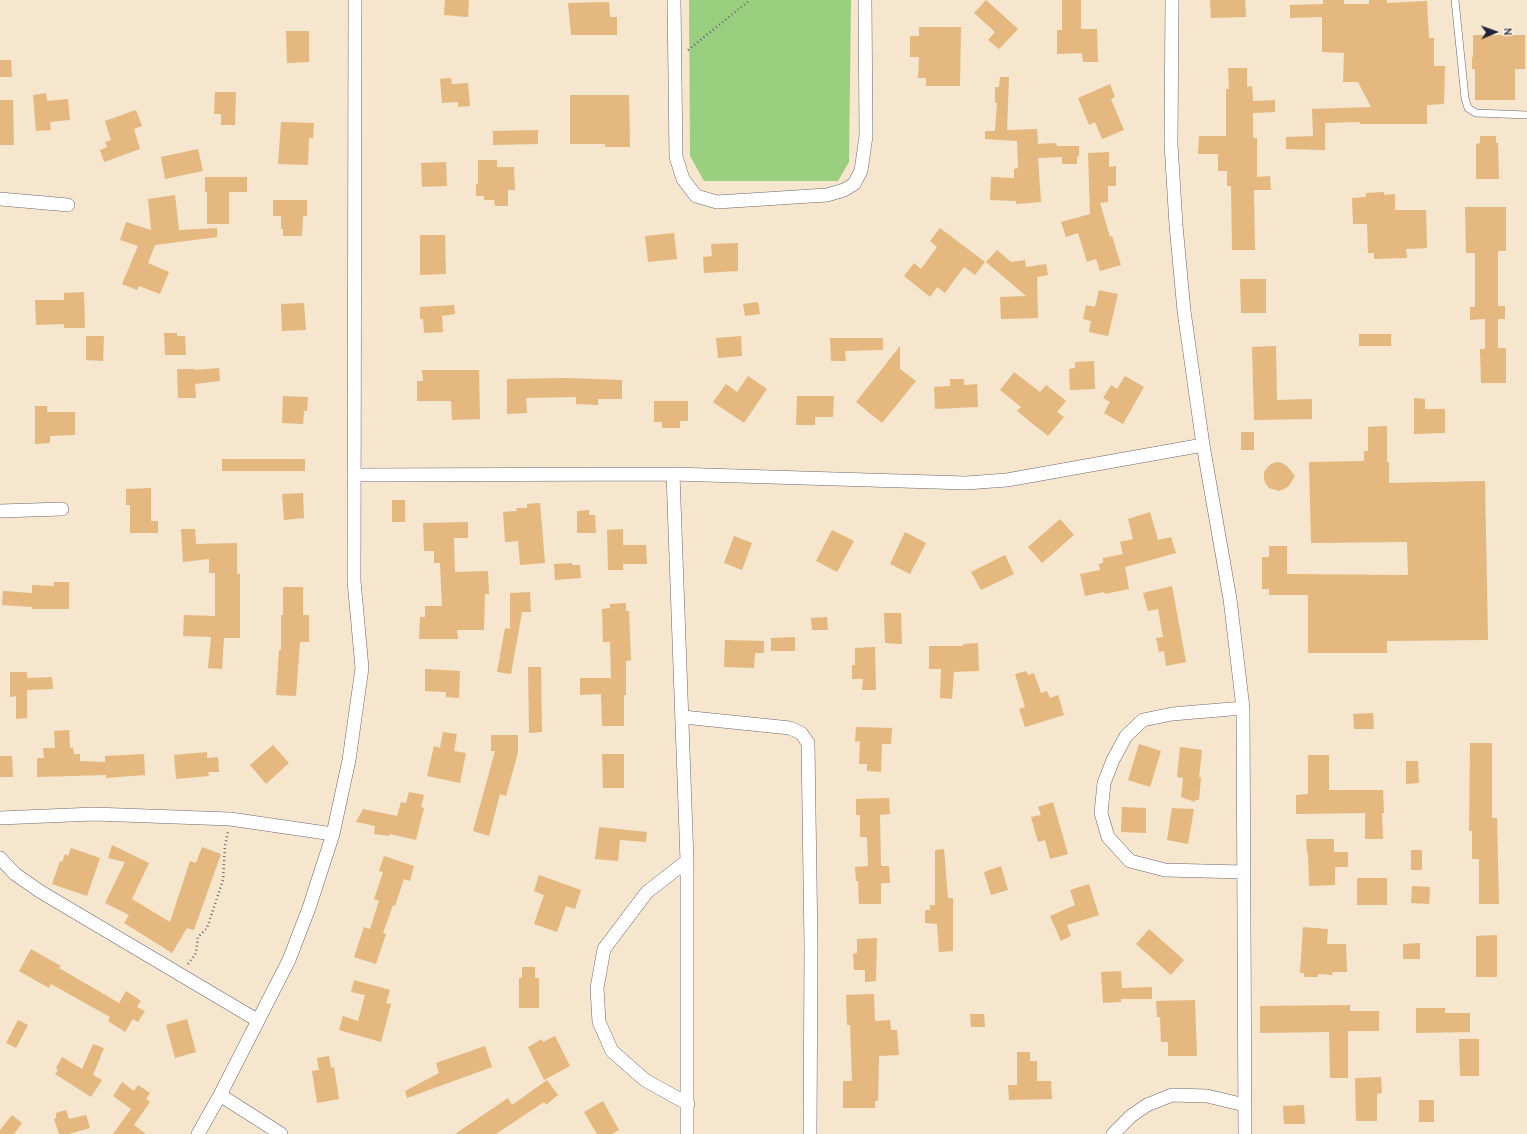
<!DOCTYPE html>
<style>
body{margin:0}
#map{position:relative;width:1527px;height:1134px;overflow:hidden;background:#f5e6cd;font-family:"Comic Neue",sans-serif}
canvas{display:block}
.north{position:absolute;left:1475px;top:12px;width:40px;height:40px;-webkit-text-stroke:3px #fcf5e5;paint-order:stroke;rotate:88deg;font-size:11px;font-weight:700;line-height:16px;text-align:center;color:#22223b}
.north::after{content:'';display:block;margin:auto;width:14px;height:18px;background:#22223b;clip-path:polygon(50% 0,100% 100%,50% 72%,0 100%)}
</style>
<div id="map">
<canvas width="1527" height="1134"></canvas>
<div class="north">N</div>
</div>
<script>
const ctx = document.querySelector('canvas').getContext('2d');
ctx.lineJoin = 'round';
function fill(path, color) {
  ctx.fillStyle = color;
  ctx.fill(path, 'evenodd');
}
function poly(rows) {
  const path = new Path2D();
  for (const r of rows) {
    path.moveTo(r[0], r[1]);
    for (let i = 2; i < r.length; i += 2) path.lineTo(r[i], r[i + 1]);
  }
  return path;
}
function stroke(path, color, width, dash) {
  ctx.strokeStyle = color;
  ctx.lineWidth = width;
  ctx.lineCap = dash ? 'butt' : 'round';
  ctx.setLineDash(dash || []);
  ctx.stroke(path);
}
fill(poly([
 [689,0,851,0,849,162,838,181,704,181,690,156]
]), '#9acf80');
fill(poly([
 [445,0,469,0,468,17,444,15],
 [986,0,1018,29,999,49,988,40,995,32,974,13],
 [1062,0,1081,0,1081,29,1097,29,1098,62,1083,62,1082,53,1057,54,1057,30,1062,30],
 [1210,0,1245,0,1246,17,1211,18],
 [1323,0,1344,0,1344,4,1369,4,1369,0,1387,0,1387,3,1427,1,1429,38,1434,38,1434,66,1445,66,1444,104,1427,105,1427,124,1360,124,1360,122,1325,123,1325,150,1286,149,1286,137,1313,136,1312,109,1371,107,1358,82,1343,82,1344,53,1322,52,1322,17,1290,18,1290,5,1323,4],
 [609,2,610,17,617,17,617,35,571,35,568,3],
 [919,27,961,27,960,86,926,86,926,78,918,78,919,57,910,57,910,36,919,36],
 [286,31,309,31,309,62,287,63],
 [1473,35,1525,35,1525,69,1515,69,1515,100,1475,100,1475,69,1472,69,1472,57,1473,57],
 [0,60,11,60,12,77,0,77],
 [1228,68,1247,68,1247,87,1252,86,1253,101,1275,100,1275,112,1253,113,1253,138,1257,138,1257,177,1270,176,1271,190,1254,190,1255,250,1232,250,1231,186,1227,186,1227,171,1218,171,1218,154,1198,154,1199,136,1226,136,1226,89,1229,89],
 [1000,77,1009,77,1007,130,1037,129,1038,144,1056,143,1057,146,1079,146,1079,156,1077,157,1077,164,1062,164,1062,157,1038,158,1041,202,1016,204,1016,201,990,200,991,177,1014,178,1014,169,1018,168,1017,141,985,139,985,131,995,131,997,103,995,103,995,87,999,87],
 [451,78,452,84,468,83,470,106,458,107,458,102,442,103,440,79],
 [1110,84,1115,97,1111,99,1124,130,1102,139,1095,122,1089,125,1078,98],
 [215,92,236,92,235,125,221,125,221,114,214,114],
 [46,93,47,101,68,99,70,120,50,122,51,130,36,131,33,95],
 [570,95,629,95,630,147,605,147,605,144,570,144],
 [0,100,13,100,14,145,0,145],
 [136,110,142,126,134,129,140,149,104,162,100,150,107,147,105,142,111,140,105,121],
 [281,122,314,123,313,138,309,138,308,165,278,164],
 [538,130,538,144,493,145,493,131],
 [1480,136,1496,136,1496,143,1498,143,1499,179,1476,179,1476,144,1480,143],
 [198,149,203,171,165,179,161,157],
 [1109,152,1109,167,1116,166,1116,186,1108,186,1108,202,1100,203,1110,237,1112,236,1121,265,1100,271,1096,259,1087,262,1078,233,1066,237,1061,222,1090,214,1088,153],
 [478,160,497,160,497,167,514,167,515,190,508,190,508,206,495,206,494,200,484,200,484,196,476,196,476,184,478,184],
 [446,162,447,186,422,187,421,163],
 [205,177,247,177,247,192,229,192,229,224,207,224,207,192,205,192],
 [1384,192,1384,195,1395,194,1395,210,1426,210,1427,248,1406,249,1407,258,1374,259,1374,253,1368,253,1367,224,1353,224,1352,198,1366,197,1366,193],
 [175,195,179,230,217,228,217,237,155,245,148,263,169,272,160,294,139,286,137,290,122,284,138,246,120,240,126,222,151,230,148,199],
 [273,200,307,200,307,216,303,216,302,236,283,236,283,229,281,229,281,216,273,216],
 [1465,207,1506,207,1506,251,1498,251,1498,306,1505,306,1505,319,1498,319,1498,348,1506,348,1506,383,1481,383,1480,349,1485,349,1485,319,1470,320,1470,307,1475,307,1475,253,1466,253],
 [940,228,985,262,975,275,964,267,945,293,937,287,930,297,904,276,914,263,921,269,937,247,930,241],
 [674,233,677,259,648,262,645,236],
 [420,235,445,235,446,274,420,275],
 [738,243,738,271,704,273,703,257,712,256,711,244],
 [997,250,1011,262,1025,260,1026,267,1046,264,1048,275,1037,277,1038,318,1001,319,1000,297,1026,296,986,262],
 [1240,279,1266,279,1266,313,1241,313],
 [1099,290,1118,294,1108,336,1089,332,1091,321,1083,319,1086,305,1095,307],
 [84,292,85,328,64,328,64,324,36,325,35,300,64,300,64,293],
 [758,302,760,314,745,316,743,304],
 [304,303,306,330,282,331,281,304],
 [454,305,455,314,442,316,443,332,424,333,423,319,420,319,420,307],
 [164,333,177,333,177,336,185,336,186,355,165,355],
 [1359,334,1391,334,1391,346,1359,346],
 [86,336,104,336,103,361,86,360],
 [741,336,742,356,718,358,716,338],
 [830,338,883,338,883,350,845,351,846,361,831,361],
 [900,346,900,369,916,381,882,423,856,402],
 [1276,346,1277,400,1312,399,1312,419,1254,420,1252,347],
 [1094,361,1095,389,1070,390,1069,369,1075,368,1075,362],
 [219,368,220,381,195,384,196,398,178,398,177,369,195,369,195,370],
 [422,370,479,370,480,419,452,420,451,401,417,401,417,381,423,381],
 [1014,372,1040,392,1046,385,1066,401,1057,412,1064,417,1048,436,1017,411,1021,407,1000,390],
 [748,376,767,389,744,423,713,402,726,384,737,392],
 [1125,376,1144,387,1123,424,1104,413,1110,402,1103,398,1111,385,1117,389],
 [567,378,622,380,622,399,598,399,598,405,576,404,576,397,526,398,527,413,507,414,507,379],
 [950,379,964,379,964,385,977,384,978,407,935,409,934,387,950,386],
 [283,396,308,397,307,411,304,411,303,424,282,423],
 [797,396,834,396,833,417,815,417,815,425,796,425],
 [1414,398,1425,399,1425,409,1445,409,1445,433,1414,434],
 [654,401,688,401,688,421,680,421,680,428,662,428,662,422,654,422],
 [35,406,47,406,47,412,75,412,75,435,50,436,50,443,35,444],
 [1387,426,1387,462,1389,462,1389,483,1485,481,1488,640,1387,641,1387,653,1308,653,1308,595,1269,595,1269,589,1262,589,1262,557,1269,557,1269,546,1287,546,1287,574,1408,575,1407,542,1311,543,1309,462,1364,461,1364,451,1368,451,1368,427],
 [1241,432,1254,432,1254,450,1241,450],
 [222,459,305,459,305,471,222,471],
 [1277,462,1282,463,1287,466,1295,476,1289,486,1284,489,1279,491,1269,488,1265,483,1264,478,1264,472,1267,468,1271,464],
 [151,488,151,521,158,521,158,533,130,533,130,505,126,505,126,489],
 [303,493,304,518,284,520,282,494],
 [392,500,405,500,405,522,392,522],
 [540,503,545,563,520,565,518,541,505,542,503,512,517,511,516,508,527,508,527,504],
 [589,510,589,515,595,515,596,533,577,533,577,511],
 [1150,512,1158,540,1171,537,1176,553,1125,567,1129,589,1105,594,1104,592,1085,596,1080,574,1100,570,1099,564,1103,563,1103,558,1123,554,1120,542,1133,539,1128,519],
 [1060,519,1074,535,1042,563,1028,547],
 [468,522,468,538,454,538,455,572,488,571,489,594,485,594,484,630,457,630,458,639,419,639,420,617,425,617,425,606,442,606,440,563,434,563,434,551,424,551,423,523],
 [181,529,195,529,196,544,237,543,237,574,240,574,240,638,224,638,222,669,208,668,211,637,183,636,184,615,215,616,215,573,209,573,209,559,183,562],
 [623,529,623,545,646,545,647,564,623,564,623,570,608,570,607,530],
 [832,530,854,541,837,572,816,561],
 [905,532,926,543,910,574,890,564],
 [734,536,752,543,742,570,724,563],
 [1005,555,1014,574,981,590,971,572],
 [572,563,572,565,580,565,581,578,555,580,554,564],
 [54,582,69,582,69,609,32,609,32,607,2,605,3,591,32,593,32,585,54,586],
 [1172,586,1186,662,1166,666,1164,651,1159,652,1156,638,1163,637,1158,609,1148,611,1143,593],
 [283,587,303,587,303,615,309,615,309,642,300,642,296,696,276,695,279,650,281,650,281,615,283,615],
 [530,592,531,612,522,612,511,674,497,672,505,628,510,629,510,593],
 [626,603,626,611,629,611,631,660,626,661,626,695,624,695,624,726,602,726,601,694,580,695,580,678,611,678,610,642,603,642,602,609,610,608,610,604],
 [884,613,901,613,902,644,885,643],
 [827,617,828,630,812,630,811,618],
 [795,637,795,651,771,651,771,638],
 [725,640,764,641,764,653,755,653,754,668,724,667],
 [978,643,979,671,954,672,952,699,940,698,941,669,929,669,929,646,963,646,963,644],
 [875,647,876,690,862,690,863,679,852,679,852,665,855,665,855,648],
 [528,667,541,667,542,732,529,733],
 [425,669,460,671,459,698,446,697,446,692,425,691],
 [1026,671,1028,675,1034,673,1041,693,1047,691,1050,698,1058,695,1064,715,1025,727,1019,709,1025,707,1015,674],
 [10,672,27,672,27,678,52,677,53,689,27,690,27,718,16,719,16,696,10,697],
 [1373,713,1374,729,1354,729,1353,714],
 [856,727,892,728,891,744,882,744,881,772,867,771,867,764,859,764,860,741,855,742],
 [69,730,70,748,73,747,74,754,80,754,80,761,105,762,105,756,144,754,145,775,106,778,106,775,37,777,37,758,44,758,43,748,55,748,54,731],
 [443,732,457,734,454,751,466,753,460,783,427,776,434,746,440,748],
 [491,735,518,735,518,752,506,796,500,794,489,836,473,831,495,751,491,751],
 [1470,743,1492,743,1492,818,1497,818,1499,904,1479,904,1479,859,1472,859,1472,831,1469,831],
 [1139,744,1161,751,1150,787,1128,780],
 [273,745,289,763,266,784,250,765],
 [1180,747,1202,750,1199,777,1201,778,1199,800,1195,800,1195,802,1181,797,1183,778,1177,777],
 [207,752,207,758,218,757,219,772,208,772,209,776,176,779,174,755],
 [602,754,624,754,624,788,603,788],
 [1308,755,1329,755,1329,790,1383,790,1384,813,1382,813,1383,839,1365,839,1365,813,1296,814,1296,795,1308,794],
 [0,756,12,756,13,777,0,777],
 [1406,761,1418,761,1419,783,1406,784],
 [409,792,424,795,421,807,424,808,416,840,390,834,389,836,374,834,375,826,356,822,363,809,397,816,401,802,406,803],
 [889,798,890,814,880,815,881,866,889,866,890,883,881,883,881,904,859,904,858,881,856,881,855,867,868,866,867,837,860,837,860,815,856,815,856,799],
 [1053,802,1068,854,1050,859,1045,840,1038,842,1031,817,1041,815,1038,807],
 [1122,807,1146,808,1146,833,1121,832],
 [1172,808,1194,809,1188,844,1167,840],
 [599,827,647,832,646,842,620,840,618,861,595,859],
 [1306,839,1334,839,1334,852,1348,852,1348,867,1335,867,1335,885,1309,886,1308,853,1307,853],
 [112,845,149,863,132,899,170,922,190,861,196,863,202,847,221,854,194,930,187,928,172,953,124,923,129,915,105,903,125,862,108,858],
 [71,848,100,858,87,896,52,884,60,861,62,862,65,854,68,856],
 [944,849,948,898,953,898,953,951,939,952,937,924,925,923,925,910,930,910,930,905,935,905,935,850],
 [1411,850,1422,850,1422,870,1411,870],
 [384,856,414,866,410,881,404,879,395,906,393,905,383,933,386,934,376,964,354,957,364,927,370,929,379,901,374,899,383,872,379,871],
 [1001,866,1008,890,991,895,984,872],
 [539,875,581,890,575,909,566,906,557,932,534,924,544,895,534,891],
 [1357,878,1387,878,1387,905,1357,905],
 [1089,884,1099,915,1067,925,1071,936,1061,941,1050,916,1075,905,1070,890],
 [1412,886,1430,887,1429,904,1411,903],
 [1303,927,1328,929,1327,944,1346,944,1347,972,1332,972,1332,975,1318,974,1318,977,1304,977,1304,973,1300,973],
 [1149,929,1184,960,1171,975,1136,944],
 [1497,935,1497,977,1476,977,1476,936],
 [877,938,876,981,865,982,865,970,854,970,853,954,857,953,857,939],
 [1420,943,1420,959,1403,959,1403,944],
 [31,949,61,966,59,968,119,1003,126,991,141,1001,137,1007,145,1011,138,1022,133,1019,125,1032,108,1021,110,1017,51,984,49,988,19,971],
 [522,967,535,967,535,978,539,978,539,1008,519,1008,519,978,522,978],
 [1121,971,1122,988,1152,987,1152,999,1121,999,1121,1002,1103,1003,1101,972],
 [354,980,390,990,386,1003,391,1004,381,1042,339,1030,343,1016,358,1021,365,995,351,992],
 [874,994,875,1021,890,1020,891,1030,897,1030,899,1055,879,1056,878,1101,875,1101,875,1108,843,1108,843,1081,852,1081,850,1025,847,1025,846,995],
 [1195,1000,1197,1056,1168,1056,1168,1042,1161,1042,1160,1017,1157,1017,1156,1001],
 [1350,1005,1350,1011,1379,1011,1379,1031,1348,1031,1348,1078,1330,1078,1329,1032,1260,1033,1260,1006],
 [1416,1008,1445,1008,1445,1013,1470,1013,1470,1032,1416,1033],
 [970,1014,984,1014,985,1027,971,1027],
 [187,1019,196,1052,175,1058,166,1025],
 [18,1020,28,1025,16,1048,6,1043],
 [555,1036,570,1066,544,1080,528,1047,542,1039,543,1042],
 [1459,1039,1479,1039,1479,1076,1460,1076],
 [93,1044,104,1048,93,1075,102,1080,91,1097,55,1074,58,1070,56,1068,62,1057,82,1069],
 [485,1046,492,1067,407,1098,405,1091,439,1073,436,1063],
 [1017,1052,1030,1052,1030,1061,1037,1061,1037,1081,1051,1081,1052,1099,1009,1100,1008,1085,1017,1085],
 [329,1056,331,1068,334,1067,339,1099,317,1103,312,1071,319,1070,317,1058],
 [1381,1077,1382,1093,1377,1094,1377,1121,1356,1121,1355,1078],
 [547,1080,558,1095,546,1105,544,1102,496,1134,455,1134,508,1098,512,1105],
 [122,1082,134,1091,138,1085,150,1093,146,1099,150,1102,134,1125,146,1134,113,1134,131,1109,113,1096],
 [1419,1100,1434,1100,1434,1122,1419,1122],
 [603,1101,619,1130,612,1134,597,1134,584,1112],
 [1304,1105,1305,1124,1284,1124,1283,1106],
 [66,1110,69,1119,86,1115,90,1128,69,1134,59,1134,54,1119,56,1118,56,1113],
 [12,1115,22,1123,14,1134,0,1134,0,1130]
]), '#e4b87f');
const lane = poly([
 [1455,0,1465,98,1468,108,1476,113,1527,115]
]);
const street = poly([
 [674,0,676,157,683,179,696,196,717,202,827,195,844,190,854,184,861,171,866,136,865,0],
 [1172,0,1171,144,1176,225,1184,311,1203,445,1230,599,1243,708,1245,1134],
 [0,199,68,205],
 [673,474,687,861,687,1134],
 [354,475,673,474,966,483,1007,480,1203,445],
 [0,511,62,509],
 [1243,708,1172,714,1143,720,1126,736,1113,760,1104,783,1101,813,1108,837,1130,861,1165,870,1243,872],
 [683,717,790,728,801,733,808,743,811,946,810,1134],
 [0,818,94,814,230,819,333,834],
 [0,858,15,874,41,892,257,1020],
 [687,861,647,892,604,949,597,988,599,1022,612,1051,645,1080,688,1104],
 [220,1095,281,1134],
 [198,1134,220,1095,289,960,309,908,333,834,349,760,362,668,354,581,355,0],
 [1113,1134,1131,1116,1147,1105,1172,1095,1207,1096,1245,1105]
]);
stroke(lane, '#6c676e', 8);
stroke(street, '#6c676e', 14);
stroke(poly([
 [688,50,750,0],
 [188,964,196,953,198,937,207,928,223,880,225,846,228,831]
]), '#6c676e', 2.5, [1, 3]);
stroke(lane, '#fff', 7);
stroke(street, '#fff', 13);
</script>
